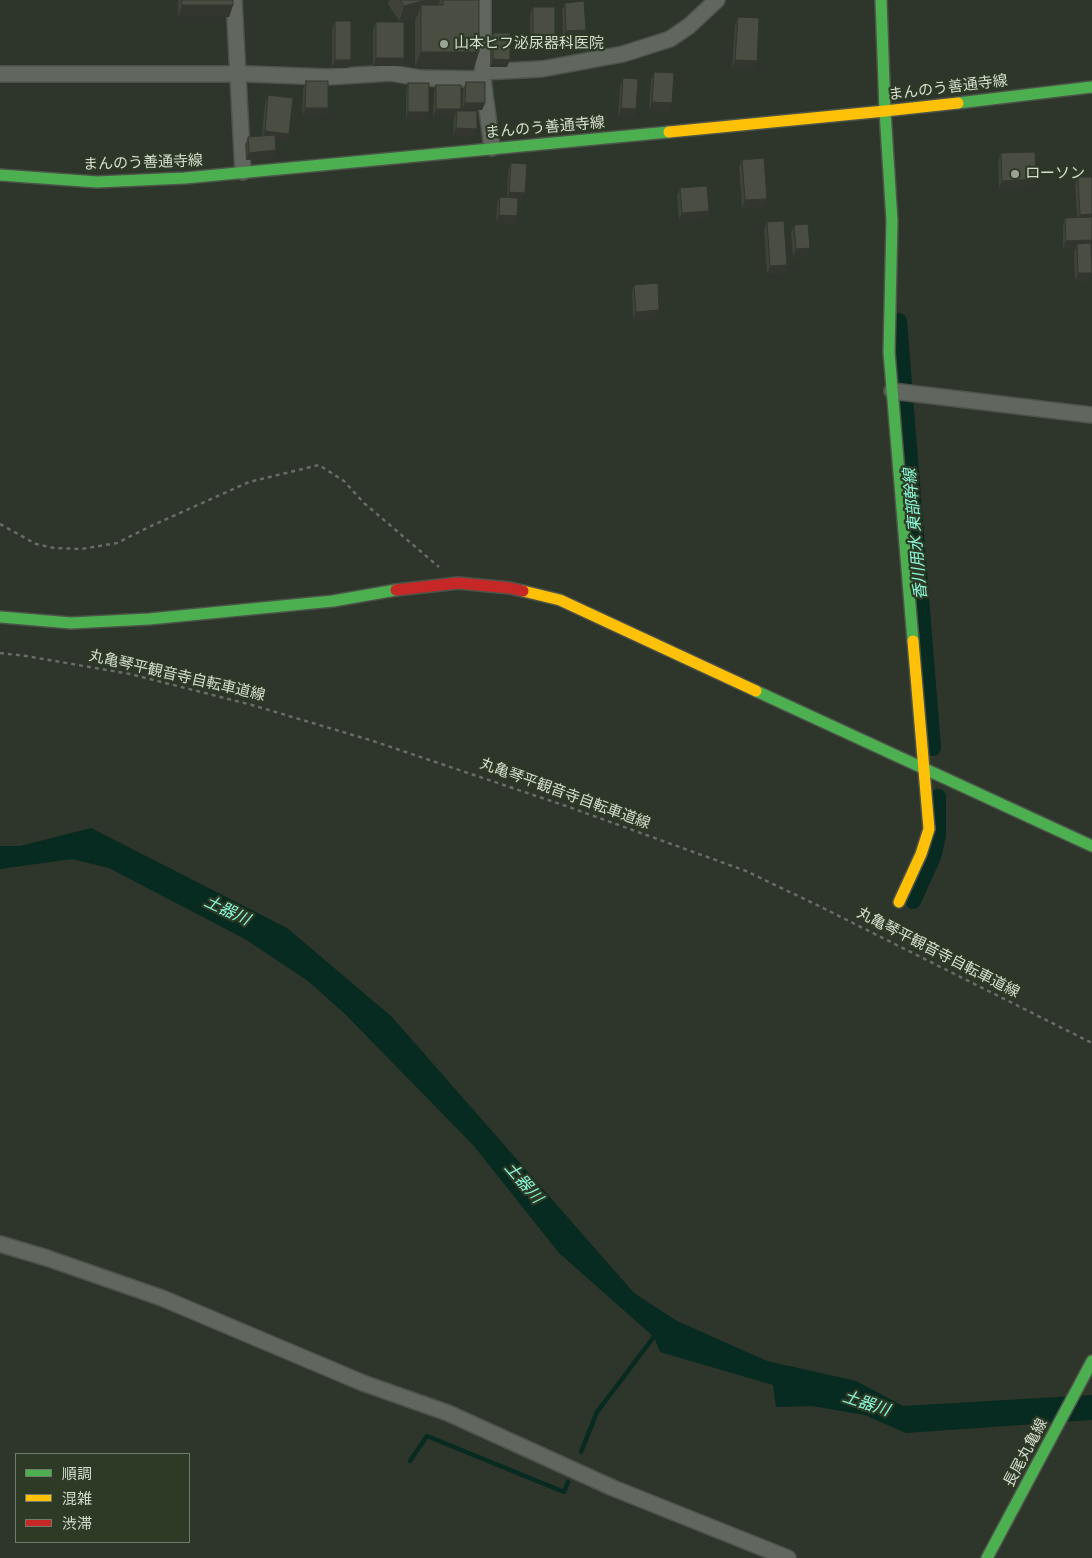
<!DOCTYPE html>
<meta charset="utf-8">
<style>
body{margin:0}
#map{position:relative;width:1092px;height:1558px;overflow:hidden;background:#2e352a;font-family:"Fira Sans Condensed","Noto Sans JP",sans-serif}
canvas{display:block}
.legend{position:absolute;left:15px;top:1453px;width:175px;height:90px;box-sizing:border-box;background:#2d3a25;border:1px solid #707b69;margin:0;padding:6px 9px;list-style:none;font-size:15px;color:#d5ddd0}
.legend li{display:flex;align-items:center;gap:10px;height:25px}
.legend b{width:25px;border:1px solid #707b69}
</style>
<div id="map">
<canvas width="1092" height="1558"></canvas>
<ul class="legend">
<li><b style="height:6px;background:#4caf50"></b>順調</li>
<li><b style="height:6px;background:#ffc107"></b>混雑</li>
<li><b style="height:6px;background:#c62828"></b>渋滞</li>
</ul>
</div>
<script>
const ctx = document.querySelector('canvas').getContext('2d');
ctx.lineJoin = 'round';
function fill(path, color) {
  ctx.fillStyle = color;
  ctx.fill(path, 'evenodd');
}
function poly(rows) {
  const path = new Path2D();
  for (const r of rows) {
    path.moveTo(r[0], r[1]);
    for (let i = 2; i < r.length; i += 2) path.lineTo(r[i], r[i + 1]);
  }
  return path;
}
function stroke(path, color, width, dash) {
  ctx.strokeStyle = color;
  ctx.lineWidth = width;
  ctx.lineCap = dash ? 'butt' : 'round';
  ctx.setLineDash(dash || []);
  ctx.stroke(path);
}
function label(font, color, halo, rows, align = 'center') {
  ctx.font = font + ' "Fira Sans Condensed","Noto Sans JP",sans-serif';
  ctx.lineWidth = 4.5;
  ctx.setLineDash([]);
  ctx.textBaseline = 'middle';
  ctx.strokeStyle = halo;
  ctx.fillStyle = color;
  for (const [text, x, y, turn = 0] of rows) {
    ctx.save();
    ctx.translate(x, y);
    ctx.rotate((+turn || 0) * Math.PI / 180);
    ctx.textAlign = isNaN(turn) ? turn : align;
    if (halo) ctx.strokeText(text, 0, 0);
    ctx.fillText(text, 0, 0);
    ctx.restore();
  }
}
fill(poly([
 [91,828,287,928,392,1017,634,1293,677,1321,767,1361,856,1381,903,1406,1092,1395,1092,1420,906,1433,865,1415,812,1406,776,1407,773,1385,660,1352,654,1337,559,1253,474,1146,345,1014,308,981,245,939,109,868,72,859,0,869,0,846,20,846]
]), '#072a21');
stroke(poly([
 [581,1452,597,1412,656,1334],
 [410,1461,427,1436,564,1492,568,1482]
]), '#072a21', 4.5);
stroke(poly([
 [899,321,933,748],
 [913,901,933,857,938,836,938,797]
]), '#072a21', 16);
const street = poly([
 [234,0,243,172],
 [483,0,483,79,492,148],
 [482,72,542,69,623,54,670,39,689,26,717,0],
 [0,74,249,74,327,77,391,73,420,78,483,79],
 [892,391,1092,415],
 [0,1244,47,1258,162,1298,363,1383,448,1413,613,1488,788,1558]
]);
const fast = poly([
 [881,0,885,111,892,221,889,352,913,641],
 [958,103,1092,87],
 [0,175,97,182,185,178,669,132],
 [0,617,71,623,149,619,333,601,396,590],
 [756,691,1092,846],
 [987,1558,1092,1361]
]);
const slow = poly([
 [669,132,885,111,958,103],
 [523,591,560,600,756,691],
 [899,902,921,854,929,829,913,641]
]);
const jam = poly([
 [396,590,458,583,510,588,523,591]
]);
stroke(street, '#4c5349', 18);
stroke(fast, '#4c5349', 14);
stroke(slow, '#4c5349', 14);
stroke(jam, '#4c5349', 14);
stroke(poly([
 [0,524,36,544,54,548,81,549,117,543,151,526,249,482,319,465,344,481,364,503,439,567],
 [0,653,26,656,130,674,252,705,373,741,566,806,746,871,821,907,1092,1043]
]), '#686c65', 2.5, [4, 4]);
stroke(street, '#61665e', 15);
stroke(fast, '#4caf50', 11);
stroke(slow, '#ffc107', 11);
stroke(jam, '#c62828', 11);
fill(poly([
 [178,0,233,0,233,5,229,17,178,17],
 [389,0,479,0,479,52,474,67,415,67,415,20,417,16,399,21,388,4],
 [565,3,586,30,583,37,563,38,562,10],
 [533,7,552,50,530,50,530,15],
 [738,17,754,69,732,68,735,25],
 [335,21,348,68,332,68,332,29],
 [376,22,404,58,401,66,373,66,373,30],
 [493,33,507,67,490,67,490,41],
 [654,72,669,111,649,110,651,80],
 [623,78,636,109,633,116,618,116,620,86],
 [306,81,328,108,325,116,302,116,303,89],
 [466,82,485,103,482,110,462,110,463,90],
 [408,83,426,120,406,120,406,91],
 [436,85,461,109,460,111,477,129,474,136,453,136,454,117,433,117,434,92],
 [268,95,289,134,286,141,275,140,276,150,273,158,246,160,245,145,248,137,262,136,265,103],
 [1001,153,1033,187,999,189,998,161],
 [742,160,767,199,764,206,742,208,739,167],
 [511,163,522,200,518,200,517,216,514,224,496,223,497,204,500,197,507,197,508,171],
 [1078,177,1091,247,1089,280,1075,281,1074,252,1076,248,1063,248,1063,226,1065,218,1077,217,1075,185],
 [680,188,709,211,706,219,679,220,677,196],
 [767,222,787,265,784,273,767,274,764,230],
 [794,225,807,256,793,257,791,233],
 [634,285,656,318,633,319,632,292]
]), '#3f4239');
fill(poly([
 [426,0,440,0,437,8,421,5,417,16,399,21,404,6],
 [182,5,233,5,229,17,178,17],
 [586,30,583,37,563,38,566,31],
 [533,43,555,43,552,50,530,50],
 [421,52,479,52,474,67,415,67],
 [376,58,404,58,401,66,373,66],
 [493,59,510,60,507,67,490,67],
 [335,60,351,60,348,68,332,68],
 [735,60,757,61,754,69,732,68],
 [652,102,672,103,669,111,649,110],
 [465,103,485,103,482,110,462,110],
 [305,108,328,108,325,116,302,116],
 [621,108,636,109,633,116,618,116],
 [436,109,461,109,458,117,457,111,454,117,433,117],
 [408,112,429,112,426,120,406,120],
 [456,128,477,129,474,136,453,136],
 [265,131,289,134,286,141,262,139],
 [276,150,273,158,246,160,249,153],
 [1036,179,1033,187,999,189,1002,181],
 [509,192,525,193,522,200,507,200],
 [767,199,764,206,742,208,745,200],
 [709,211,706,219,679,220,682,213],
 [1092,214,1092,222,1077,223,1080,215],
 [499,215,517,216,514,224,496,223],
 [1092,240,1092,247,1077,248,1077,244,1076,248,1063,248,1066,241],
 [810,248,807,256,793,257,796,249],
 [787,265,784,273,767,274,770,266],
 [1078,273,1092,273,1089,280,1075,281],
 [659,310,656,318,633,319,636,312]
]), '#33362e');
const building = poly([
 [182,0,233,0,233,5,182,5,182,0],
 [400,0,426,0,404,6,400,0],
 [443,0,479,0,479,52,421,52,421,5,443,5,443,0],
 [584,1,586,30,566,31,565,3,584,1],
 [533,7,555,7,555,43,533,43,533,7],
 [738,17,759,18,757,61,735,60,738,17],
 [335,21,351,21,351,60,335,60,335,21],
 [376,22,404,22,404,58,376,58,376,22],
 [493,33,510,33,510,60,493,59,493,33],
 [654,72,674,73,672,103,652,102,654,72],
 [623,78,638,79,636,109,621,108,623,78],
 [306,81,328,81,328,108,305,108,306,81],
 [466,82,485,82,485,103,465,103,466,82],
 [408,83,429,83,429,112,408,112,408,83],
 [436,85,461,85,461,109,436,109,436,85],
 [268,95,293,98,289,134,265,131,268,95],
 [457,111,477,111,477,129,456,128,457,111],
 [275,135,276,150,249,153,248,137,275,135],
 [1035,152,1036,179,1002,181,1001,153,1035,152],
 [764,158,767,199,745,200,742,160,764,158],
 [511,163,527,164,525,193,509,192,511,163],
 [1078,177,1092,177,1092,214,1080,215,1078,177],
 [707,186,709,211,682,213,680,188,707,186],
 [500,197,518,198,517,216,499,215,500,197],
 [1092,217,1092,240,1066,241,1065,218,1092,217],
 [784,221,787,265,770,266,767,222,784,221],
 [808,224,810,248,796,249,794,225,808,224],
 [1091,243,1092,273,1078,273,1077,244,1091,243],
 [658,283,659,310,636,312,634,285,658,283]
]);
fill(building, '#494d42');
stroke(building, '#33362e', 1);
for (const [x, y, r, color] of [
 [444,44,5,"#9ba296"],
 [1015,174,5,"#9ba296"]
]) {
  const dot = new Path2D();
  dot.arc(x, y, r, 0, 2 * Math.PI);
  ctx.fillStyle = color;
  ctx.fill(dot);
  stroke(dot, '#2d3a25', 2);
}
label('15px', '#d5ddd0', '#2d3a25', [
 ["山本ヒフ泌尿器科医院",454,44],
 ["ローソン",1025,174]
], 'left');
label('15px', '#d5ddd0', '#2d3a25', [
 ["まんのう善通寺線",948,88,-7],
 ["まんのう善通寺線",545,128,-5],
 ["まんのう善通寺線",143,163,-2],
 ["丸亀琴平観音寺自転車道線",177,676,13],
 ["丸亀琴平観音寺自転車道線",565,794,20],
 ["丸亀琴平観音寺自転車道線",938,953,27],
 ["長尾丸亀線",1026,1453,-62]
]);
label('italic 16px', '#8afadc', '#2d3a25', [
 ["香川用水 東部幹線",916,534,-95],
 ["土器川",227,911,25],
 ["土器川",523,1183,49],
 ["土器川",866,1404,18]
]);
</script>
